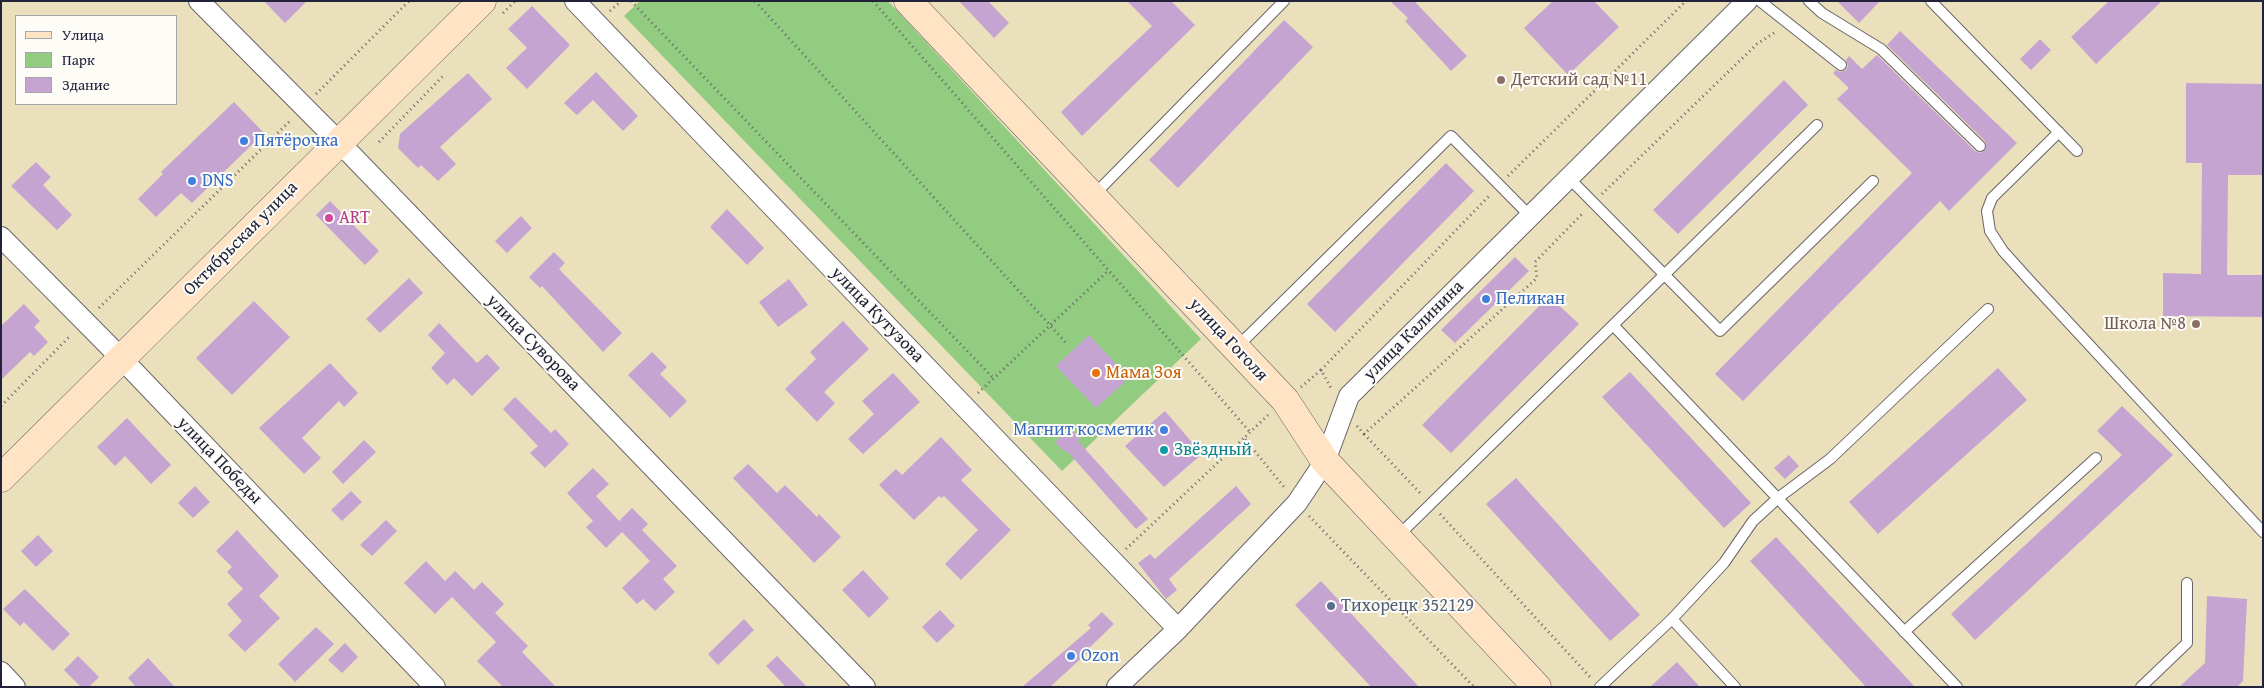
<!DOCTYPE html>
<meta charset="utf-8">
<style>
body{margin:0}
#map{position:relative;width:2264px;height:688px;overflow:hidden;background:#ebe0bc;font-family:"Gentium Book Plus",serif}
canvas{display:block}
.frame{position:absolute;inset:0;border:2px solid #22223b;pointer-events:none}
.legend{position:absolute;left:15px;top:15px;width:162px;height:90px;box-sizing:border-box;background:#fdfcf7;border:1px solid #a5a5ac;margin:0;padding:6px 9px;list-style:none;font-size:15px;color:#22223b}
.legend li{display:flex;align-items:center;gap:10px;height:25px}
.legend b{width:25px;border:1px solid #a5a5ac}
</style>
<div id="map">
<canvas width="2264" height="688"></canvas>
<div class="frame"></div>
<ul class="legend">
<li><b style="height:6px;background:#fee4c5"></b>Улица</li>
<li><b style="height:14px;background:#91cc80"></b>Парк</li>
<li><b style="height:14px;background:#c5a4d2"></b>Здание</li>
</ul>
</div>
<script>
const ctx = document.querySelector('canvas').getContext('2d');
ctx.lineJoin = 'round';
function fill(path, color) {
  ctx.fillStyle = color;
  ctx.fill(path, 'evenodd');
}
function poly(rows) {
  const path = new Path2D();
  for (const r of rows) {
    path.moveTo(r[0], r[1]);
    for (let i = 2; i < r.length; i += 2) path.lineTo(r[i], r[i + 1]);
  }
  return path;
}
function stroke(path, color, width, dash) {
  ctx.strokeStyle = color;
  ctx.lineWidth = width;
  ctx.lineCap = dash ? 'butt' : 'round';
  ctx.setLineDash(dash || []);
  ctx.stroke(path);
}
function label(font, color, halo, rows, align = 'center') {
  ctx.font = font + ' "Gentium Book Plus",serif';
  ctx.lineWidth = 4;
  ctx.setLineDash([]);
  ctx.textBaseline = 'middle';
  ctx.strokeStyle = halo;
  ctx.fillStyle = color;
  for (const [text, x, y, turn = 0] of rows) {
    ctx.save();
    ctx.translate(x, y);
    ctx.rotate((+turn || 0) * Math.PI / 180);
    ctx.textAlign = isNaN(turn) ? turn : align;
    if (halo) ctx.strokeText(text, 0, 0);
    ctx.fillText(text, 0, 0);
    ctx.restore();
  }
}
fill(poly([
 [640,1,888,1,1201,339,1062,471,624,16]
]), '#91cc80');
fill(poly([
 [264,1,307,1,285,23],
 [959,1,988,1,1009,23,994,38],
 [1127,1,1171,1,1195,25,1082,136,1061,112,1152,26],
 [1390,1,1414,1,1467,56,1451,71,1405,21,1408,18],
 [1553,1,1594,1,1619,27,1568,75,1524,28],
 [1837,1,1880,1,1859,23],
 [2109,1,2162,1,2096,64,2071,37],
 [532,6,570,45,527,89,506,68,527,48,508,29],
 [1284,20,1313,47,1178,188,1149,160],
 [1900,31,2017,143,1949,211,1940,201,1743,401,1715,374,1912,173,1837,99,1849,88,1833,73,1836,70,1840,72,1846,70,1848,66,1846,60,1849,56,1862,69,1877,55,1975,151,1981,153,1986,148,1985,141,1887,45],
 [2040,39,2051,50,2031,70,2020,59],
 [596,72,638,116,623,131,593,100,577,115,564,103],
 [468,73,492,99,440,147,456,164,438,181,421,165,418,168,398,148,400,134],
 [1784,80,1808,105,1678,234,1653,210],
 [2186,83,2263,84,2263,175,2228,175,2227,275,2263,275,2263,317,2163,316,2163,273,2201,274,2202,163,2186,163],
 [234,102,264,133,192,203,181,193,156,217,138,199,163,174,161,172],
 [36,162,51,177,43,185,72,215,57,230,11,186],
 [1446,163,1474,191,1335,332,1307,304],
 [330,201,379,251,365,265,316,215],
 [727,209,764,248,747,265,710,227],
 [521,216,532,228,507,253,495,241],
 [554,252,565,263,559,269,622,333,603,352,542,286,540,288,529,277],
 [1515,257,1529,271,1455,343,1441,330],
 [409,278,423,293,380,333,366,319],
 [789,279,808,305,778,327,759,302],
 [1549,296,1579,324,1451,453,1422,425],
 [254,301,290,337,232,395,196,358],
 [24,304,40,321,34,327,48,342,34,356,30,352,1,380,1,326],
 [843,321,869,349,824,392,835,403,817,422,785,389,816,359,810,352],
 [439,323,477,363,487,354,500,368,472,396,454,378,447,385,431,368,445,353,428,335],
 [1089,335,1129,378,1096,408,1056,366],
 [652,352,667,367,660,374,687,401,670,418,628,375],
 [330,363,358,393,344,407,339,401,302,438,321,458,304,474,259,428],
 [1998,368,2027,400,1878,534,1849,502],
 [1630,372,1751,503,1724,528,1602,397],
 [893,373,920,402,863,454,848,439,874,414,862,401],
 [515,397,551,433,555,429,569,444,545,468,530,453,538,446,503,409],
 [2122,406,2173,455,1975,640,1951,614,2122,455,2097,431],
 [1165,411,1202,454,1164,487,1125,446],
 [127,418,171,465,151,484,125,456,115,466,97,447],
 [1070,428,1080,438,1078,441,1148,519,1136,529,1067,451,1065,452,1055,442],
 [941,437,972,470,961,480,1011,530,961,580,945,564,978,530,944,496,941,498,939,496,914,520,879,485,896,469,902,475],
 [364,440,376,452,343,484,332,472],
 [1789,455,1799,466,1785,479,1774,468],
 [748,464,777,493,785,485,817,517,819,514,841,537,814,563,733,478],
 [593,468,609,484,596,496,619,521,632,508,648,524,642,530,677,566,663,579,675,592,655,611,643,599,637,604,622,588,650,561,622,532,606,548,586,527,593,521,567,493],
 [1516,478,1640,615,1610,641,1486,504],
 [195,486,210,502,193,518,178,503],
 [1236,486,1251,504,1169,579,1177,590,1166,599,1138,563,1150,554,1155,559],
 [351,491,362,502,342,521,331,510],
 [386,520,397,531,372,556,360,545],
 [237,530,279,576,259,596,280,618,245,652,228,635,242,621,227,604,243,589,227,572,232,567,216,551],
 [38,535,53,551,36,567,21,551],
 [1776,537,1915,687,1866,687,1750,561],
 [426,561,445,581,455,571,474,590,482,582,504,604,495,613,528,646,522,652,556,687,503,687,477,661,496,642,452,597,435,614,404,583],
 [863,570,889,598,869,618,842,590],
 [1321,581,1419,687,1371,687,1295,605],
 [25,589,70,634,53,651,24,622,20,626,3,609],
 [2207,596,2247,599,2243,681,2237,687,2179,687,2205,663],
 [940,610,955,626,937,643,922,627],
 [1102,612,1114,624,1087,650,1088,652,1050,687,1022,687,1091,628,1088,625],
 [744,619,754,630,718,665,708,654],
 [316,627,334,644,295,682,278,664],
 [345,643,358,657,342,673,328,660],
 [78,656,99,677,89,687,81,687,64,670],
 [777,656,807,687,786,687,766,666],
 [148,658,175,687,136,687,128,678],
 [1677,662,1700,687,1650,687]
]), '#c5a4d2');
const lane = poly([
 [1760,1,1841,65],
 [1809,1,1822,13,1881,49,1980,146],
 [1931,1,2077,151],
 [2059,132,1992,198,1987,211,1990,231,2003,251,2030,281,2263,532],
 [1569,178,1720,331,1873,181],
 [1094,195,1284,1],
 [1613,325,1957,687],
 [1237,347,1451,136,1530,216],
 [1398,536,1817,125],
 [1672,619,1735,687],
 [1904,632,2096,458],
 [1600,687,1672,619,1724,563,1753,521,1778,498,1830,459,1988,309],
 [2141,687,2187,643,2187,583]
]);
const street = poly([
 [199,1,339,142,865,687],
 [575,1,1178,629],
 [1,237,122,359,435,687],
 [1,672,15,687],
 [1117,687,1178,629,1297,503,1325,461,1349,396,1747,1]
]);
const secondary = poly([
 [908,1,1285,400,1325,461,1537,687],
 [1,478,482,1]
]);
stroke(lane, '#686468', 12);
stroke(street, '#686468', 22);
stroke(secondary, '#686468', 29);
stroke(poly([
 [631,1,994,379],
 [755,1,1068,345],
 [873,1,1250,432],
 [610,11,621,1],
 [503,13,515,1],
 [316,94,409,1],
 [379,142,445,74],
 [1508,176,1686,1],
 [1602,194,1757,44,1777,31],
 [99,308,291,120],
 [1321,370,1490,195],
 [1301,387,1321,370,1331,388],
 [978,393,1108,271],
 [1,406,71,335],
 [1268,415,1244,438,1284,487],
 [1357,426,1364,434,1537,278,1535,262,1584,212],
 [1364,434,1422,495],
 [1440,514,1590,677],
 [1309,516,1474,687],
 [1126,549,1244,438]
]), '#686468', 3, [1, 4]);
stroke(lane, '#fff', 10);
stroke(street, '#fff', 20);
stroke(secondary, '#fee4c5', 28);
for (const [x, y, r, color] of [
 [1501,80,5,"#8d6e63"],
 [244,141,5,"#3f7fe0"],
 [192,181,5,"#3f7fe0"],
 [329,218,5,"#d1479c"],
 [1486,299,5,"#3f7fe0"],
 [2196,324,5,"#8d6e63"],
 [1096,373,5,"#e8710a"],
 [1164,430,5,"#3f7fe0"],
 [1164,450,5,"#0f9aa8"],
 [1331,606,5,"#5c6f8a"],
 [1071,656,5,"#3f7fe0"]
]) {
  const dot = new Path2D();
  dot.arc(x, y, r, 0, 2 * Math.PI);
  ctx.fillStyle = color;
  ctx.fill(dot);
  stroke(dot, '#fdfcf7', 2);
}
label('18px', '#785e54', '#fdfcf7', [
 ["Детский сад №11",1511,80],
 ["Школа №8",2186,324,"right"]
], 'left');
label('18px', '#366cbe', '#fdfcf7', [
 ["Пятёрочка",254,141],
 ["DNS",202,181],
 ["Пеликан",1496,299],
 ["Магнит косметик",1154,430,"right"],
 ["Ozon",1081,656]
], 'left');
label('18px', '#b23c85', '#fdfcf7', [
 ["ART",339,218]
], 'left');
label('18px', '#22223b', '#fdfcf7', [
 ["Октябрьская улица",241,239,-45],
 ["улица Кутузова",877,315,46],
 ["улица Калинина",1414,331,-45],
 ["улица Гоголя",1228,340,47],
 ["улица Суворова",533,343,46],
 ["улица Победы",219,461,46]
]);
label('18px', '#c56008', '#fdfcf7', [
 ["Мама Зоя",1106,373]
], 'left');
label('18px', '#0d838f', '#fdfcf7', [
 ["Звёздный",1174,450]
], 'left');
label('18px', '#4e5e75', '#fdfcf7', [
 ["Тихорецк 352129",1341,606]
], 'left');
</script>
